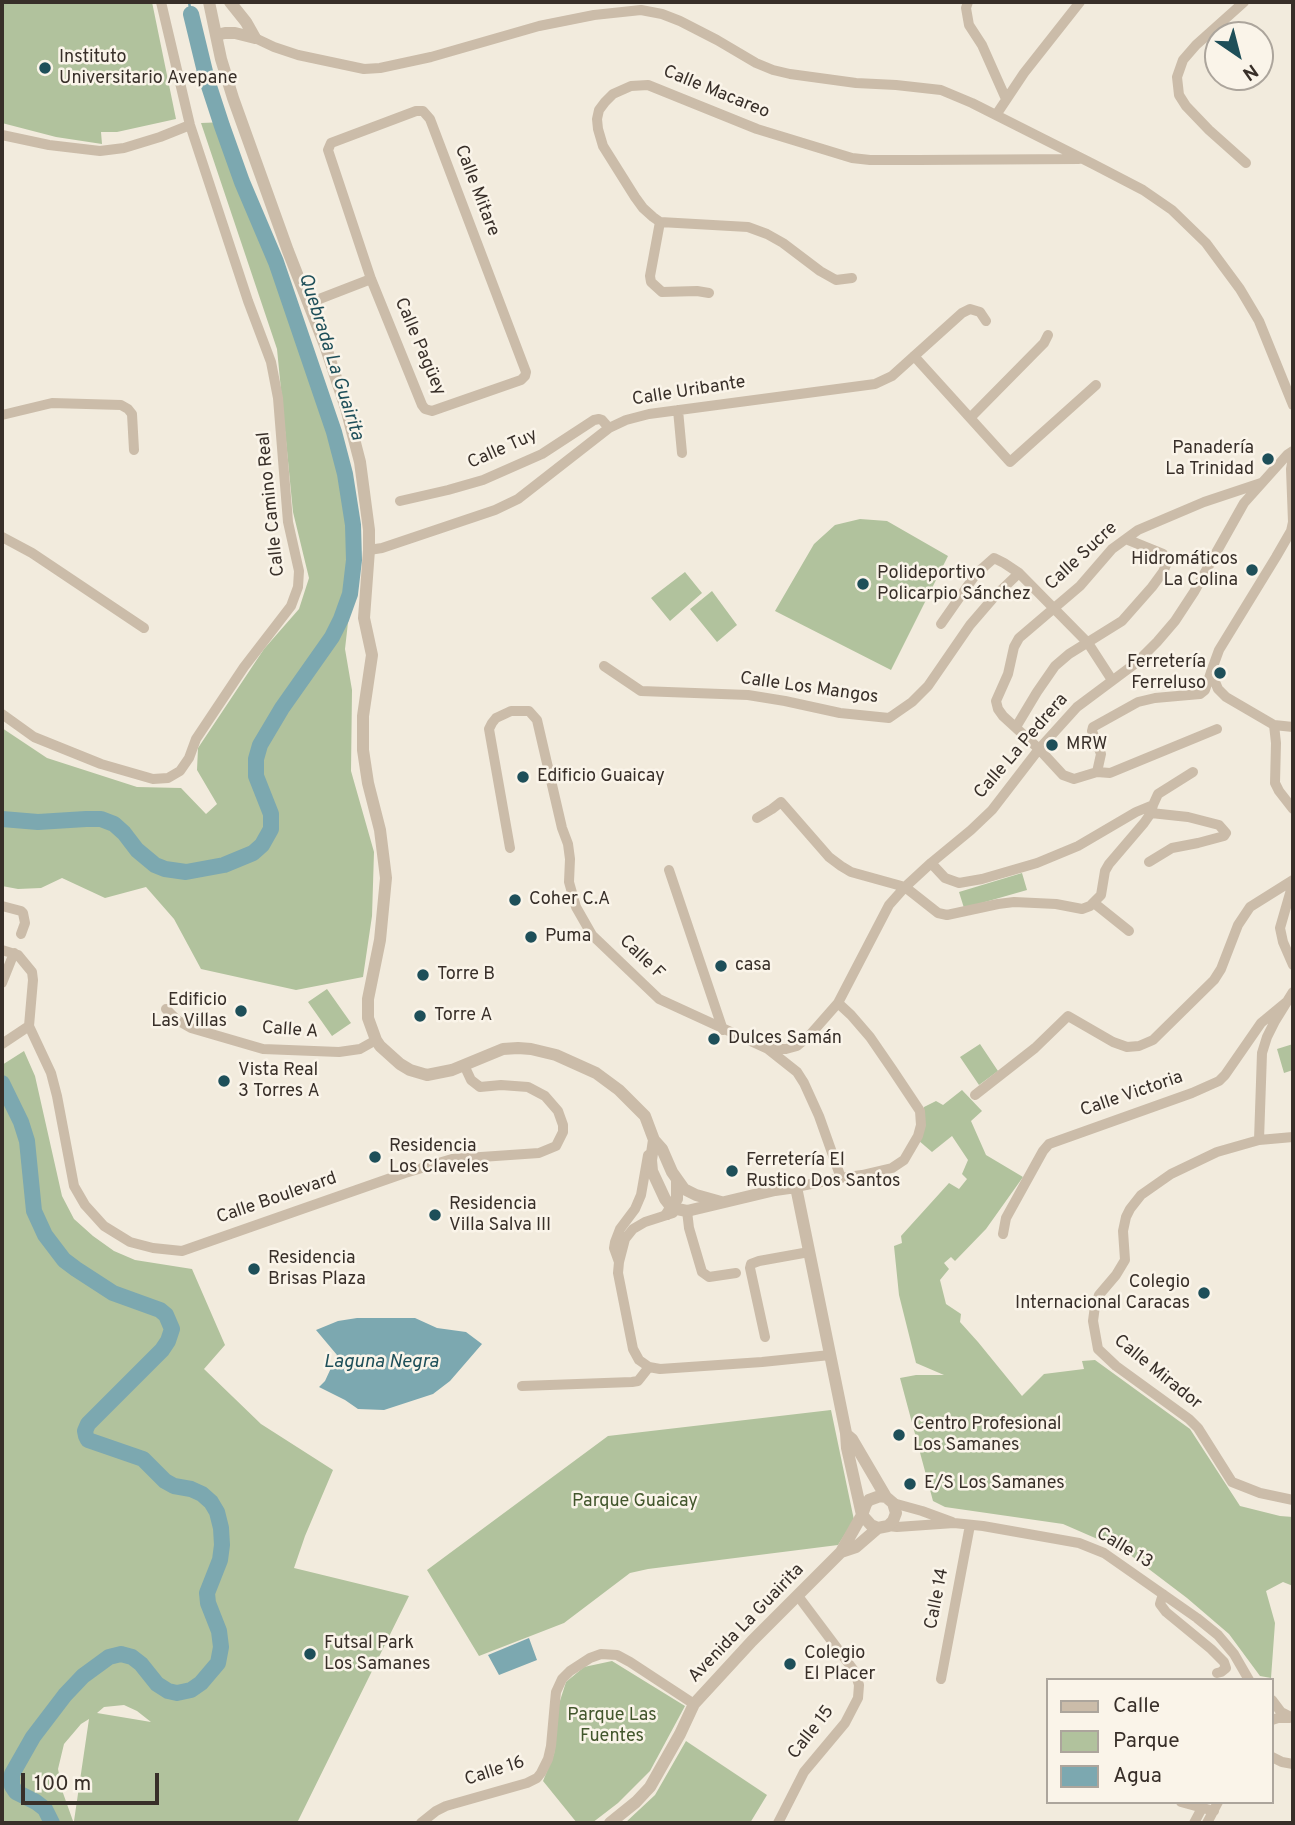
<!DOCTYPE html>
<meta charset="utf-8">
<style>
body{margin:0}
#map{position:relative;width:1295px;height:1825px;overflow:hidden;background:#f2ebdd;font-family:Overpass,sans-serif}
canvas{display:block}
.frame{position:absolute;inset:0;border:4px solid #382f29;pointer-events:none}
.legend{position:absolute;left:1046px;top:1678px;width:228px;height:126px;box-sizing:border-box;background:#faf4e9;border:2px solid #aca59c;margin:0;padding:9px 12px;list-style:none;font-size:21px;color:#382f29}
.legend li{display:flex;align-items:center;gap:14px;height:35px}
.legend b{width:35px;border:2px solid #aca59c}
.north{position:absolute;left:1204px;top:21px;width:70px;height:70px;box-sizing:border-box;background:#faf4e9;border:2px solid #aca59c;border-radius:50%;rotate:145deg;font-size:19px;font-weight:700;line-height:28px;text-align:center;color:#382f29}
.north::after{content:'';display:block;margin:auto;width:24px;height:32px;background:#1e4f59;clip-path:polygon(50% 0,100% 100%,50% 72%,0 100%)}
.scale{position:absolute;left:21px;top:1773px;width:138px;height:32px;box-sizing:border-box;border:4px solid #382f29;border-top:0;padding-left:9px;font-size:21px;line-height:24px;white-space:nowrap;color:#382f29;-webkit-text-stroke:5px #faf4e9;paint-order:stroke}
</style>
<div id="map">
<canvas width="1295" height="1825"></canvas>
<div class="frame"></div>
<ul class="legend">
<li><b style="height:9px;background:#cbbca9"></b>Calle</li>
<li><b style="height:19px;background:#b1c29d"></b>Parque</li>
<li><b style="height:19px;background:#7ca8b0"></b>Agua</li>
</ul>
<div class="north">N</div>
<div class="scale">100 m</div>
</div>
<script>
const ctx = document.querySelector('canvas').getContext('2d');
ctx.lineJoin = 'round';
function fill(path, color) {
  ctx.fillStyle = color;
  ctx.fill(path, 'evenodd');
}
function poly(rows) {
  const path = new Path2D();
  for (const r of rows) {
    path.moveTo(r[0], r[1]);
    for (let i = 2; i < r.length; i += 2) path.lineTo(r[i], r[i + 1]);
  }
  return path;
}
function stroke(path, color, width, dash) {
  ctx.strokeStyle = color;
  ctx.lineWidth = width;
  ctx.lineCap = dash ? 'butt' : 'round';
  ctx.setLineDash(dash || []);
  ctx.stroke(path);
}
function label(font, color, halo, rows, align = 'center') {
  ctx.font = font + ' Overpass,sans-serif';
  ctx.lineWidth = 5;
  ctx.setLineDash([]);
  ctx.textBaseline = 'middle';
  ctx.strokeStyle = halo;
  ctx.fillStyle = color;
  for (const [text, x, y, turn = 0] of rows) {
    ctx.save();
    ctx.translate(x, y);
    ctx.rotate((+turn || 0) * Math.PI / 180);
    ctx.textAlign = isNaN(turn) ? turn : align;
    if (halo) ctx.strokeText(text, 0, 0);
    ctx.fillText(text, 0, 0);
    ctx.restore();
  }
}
fill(poly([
 [2,2,152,2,176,119,117,132,101,132,102,144,56,137,2,123],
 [226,122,323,379,342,438,359,525,345,649,352,690,351,771,374,852,372,916,363,977,296,990,201,969,174,919,146,887,105,898,62,878,41,888,18,889,2,886,2,728,47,758,137,787,181,788,206,814,217,804,197,770,198,748,264,649,299,609,309,578,293,512,277,349,201,123],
 [860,519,887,521,948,556,891,670,775,611,814,544,835,525],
 [685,572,702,593,670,621,651,598],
 [712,591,737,625,717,642,690,609],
 [1022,873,1027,890,964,908,959,892],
 [327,989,351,1023,332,1036,308,1002],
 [980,1044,998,1071,979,1085,960,1057],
 [1293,1044,1293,1070,1284,1073,1277,1049],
 [24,1051,35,1076,62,1196,74,1219,93,1236,114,1251,135,1260,192,1269,225,1345,204,1369,261,1424,333,1470,305,1536,294,1568,409,1596,297,1823,2,1823,2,1065],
 [124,1705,137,1711,151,1722,97,1713,104,1707],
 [89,1719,74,1821,73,1821,63,1793,58,1769,64,1744,81,1724],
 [962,1090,982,1111,971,1121,986,1155,1023,1177,986,1229,955,1261,951,1257,944,1263,949,1269,940,1280,946,1304,961,1314,960,1322,978,1342,1022,1396,1044,1374,1084,1369,1082,1361,1095,1360,1190,1429,1240,1506,1280,1516,1293,1517,1293,1586,1283,1582,1266,1591,1275,1623,1271,1678,1260,1676,1229,1634,1187,1598,1125,1551,1063,1524,945,1507,933,1501,900,1378,916,1375,944,1375,916,1363,899,1295,894,1246,902,1243,901,1236,949,1183,959,1189,967,1179,962,1174,968,1160,952,1136,932,1152,918,1140,923,1129,924,1107,936,1101,943,1105],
 [831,1410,854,1520,838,1545,648,1569,630,1573,564,1623,479,1656,427,1570,608,1436],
 [612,1661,685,1706,650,1771,618,1803,592,1823,577,1823,543,1781,554,1754,559,1704,566,1682,584,1667],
 [686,1741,767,1795,750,1823,625,1823,655,1795]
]), '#b1c29d');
fill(poly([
 [357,1318,415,1318,437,1328,466,1332,482,1344,450,1381,433,1394,384,1410,358,1409,345,1400,319,1387,325,1381,337,1355,316,1330,338,1321],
 [529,1638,537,1660,499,1675,488,1655]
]), '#7ca8b0');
stroke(poly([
 [189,2,191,14]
]), '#7ca8b0', 2.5);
stroke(poly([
 [2,819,38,822,86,819,101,819,114,824,124,833,137,850,155,865,165,869,186,872,224,865,253,853,262,845,271,829,271,814,256,776,256,759,260,745,282,708,332,637,341,619,350,594,354,560,353,525,345,474,334,432,276,262,242,182,222,126,207,80,191,14],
 [2,1083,21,1122,27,1141,34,1211,45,1235,64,1260,76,1269,113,1293,160,1310,166,1315,172,1329,168,1341,162,1350,88,1424,85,1431,86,1436,88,1440,143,1459,165,1481,174,1486,191,1489,202,1494,211,1502,217,1512,221,1528,222,1545,220,1560,207,1593,208,1603,219,1631,221,1647,218,1663,201,1683,191,1690,177,1693,168,1691,157,1684,141,1664,132,1657,121,1654,109,1657,83,1676,65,1695,33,1737,12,1774,12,1786,16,1792,36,1802,45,1809,52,1823]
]), '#7ca8b0', 16);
stroke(poly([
 [968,2,966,8,969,25,982,45,1006,99],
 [1244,2,1196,45,1183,60,1177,77,1179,95,1186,106,1209,130,1246,163],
 [255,38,274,47,298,55,364,69,380,68,431,57,539,26,594,15,641,10,662,14,680,21,717,40,756,63,773,70,790,74,856,83,896,85,941,90,972,103,1093,164,1143,190,1172,210,1206,243,1240,289,1259,321,1293,405],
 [416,111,423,111,430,119,526,372,525,376,521,380,432,411,425,409,422,405,371,279,328,150,331,143,416,111],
 [996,115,1024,73,1080,2],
 [2,135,49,145,100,151,124,148,160,137,190,125],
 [660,222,650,276,651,282,662,292,697,291,709,293],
 [852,278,836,280,820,271,783,243,767,234,748,227,660,222,653,217,643,208,635,197,603,146,598,129,597,119,599,110,605,102,613,94,631,86,648,85,757,129,852,158,870,160,918,160,1079,159],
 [309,303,371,279],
 [914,356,1010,462,1096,385],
 [678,410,682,453],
 [2,415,52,403,121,405,128,409,132,414,134,450],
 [971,417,1044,343,1048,335],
 [1293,457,1291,469,1293,522,1291,531,1276,557,1219,650,1211,672,1218,689,1226,697,1274,725,1276,743,1275,783,1279,791,1293,809],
 [400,501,448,490,483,480,542,454,594,420,599,419,602,420,609,428],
 [2,537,32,553,144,628],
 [369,550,382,548,495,510,518,499,609,428,626,420,649,414,875,384,892,376,962,313,970,309,980,312,986,321],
 [941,624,976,574,994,558,1004,563,1019,573],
 [604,666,641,691,748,695,785,701,840,713,889,718,912,702,928,686,970,625,995,596,1019,573,1088,643,1112,680],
 [1211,672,1205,690,1200,694,1155,698,1138,702,1093,727,1092,731,1101,754,1097,772,1074,779,1063,775,1039,749,1003,716,998,709,996,701,1008,674,1014,647,1019,638,1080,586,1112,549,1138,530,1204,502,1261,483],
 [2,714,34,737,101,764,153,779,168,778,180,771,189,758,196,739,244,667,291,606,298,587,299,571,288,522,278,398,271,362,248,301,190,125,161,2],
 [1274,725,1293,727],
 [1016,727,1037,692,1055,666,1069,654,1122,621,1152,587,1163,572,1166,565,1163,554,1126,539],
 [1097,772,1110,773,1217,729],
 [757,818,772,809,781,802,829,857,841,866,851,872,905,887,938,913,947,915,998,904,1014,902,1056,904,1082,909,1090,906,1101,895,1105,871,1109,864,1144,823,1151,813,1153,805],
 [510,848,489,729,492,723,496,718,511,711,529,711,537,720,562,828,568,844,570,859,569,882,576,907,592,935,659,999,768,1049,797,1072,804,1083,819,1116,841,1178],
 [1149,862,1172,848,1198,843,1224,836,1226,833,1219,825,1188,817,1151,813],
 [931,863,945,878,959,883,982,879,1037,863,1078,846,1136,812,1153,805,1158,794,1193,772],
 [669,870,723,1030],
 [1293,883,1280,928,1283,942,1293,965],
 [1094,903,1129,931],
 [2,906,21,911,23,913,25,923,21,934],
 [2,950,18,955,32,972,33,980,29,1026],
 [2,983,14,953],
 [166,1009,177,1020,191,1028,263,1049,339,1052,360,1049,376,1040],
 [2,1044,29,1026,51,1073,57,1096,74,1186,85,1205,104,1226,130,1242,153,1248,182,1251,405,1173,452,1159,539,1153,556,1146,563,1132,563,1125,558,1111,545,1096,528,1087,501,1085,480,1087,471,1080,464,1065],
 [768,1049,786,1049,797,1046,809,1036,838,1003,889,905,905,887,931,863,971,830,992,810,1039,749,1077,707,1136,663,1157,642,1175,621,1194,592,1244,503,1287,455,1293,451],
 [975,1095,1035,1048,1068,1016,1113,1042,1127,1047,1139,1046,1153,1040,1214,980,1221,969,1238,925,1250,907,1293,880],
 [1293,1137,1259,1140,1217,1152,1171,1174,1141,1195,1130,1209,1126,1217,1123,1231,1125,1260,1116,1275,1099,1295,1095,1306,1093,1321,1098,1349,1116,1366,1189,1419,1198,1428,1232,1482,1260,1493,1293,1500],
 [1259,1140,1262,1053,1267,1037,1275,1021,1293,992],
 [796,1187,841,1178,862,1175,892,1168,904,1160,918,1136,921,1125,920,1111,892,1069,870,1037,851,1015,838,1003],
 [687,1211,689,1228,702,1272,709,1277,736,1273],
 [673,1213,645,1222,633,1229,625,1239,619,1262,618,1273,633,1349,639,1360,649,1367,660,1369,762,1362,830,1355],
 [1003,1234,1006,1218,1043,1151,1049,1144,1192,1093,1219,1081,1225,1075,1261,1023,1290,999],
 [619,1262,614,1248,615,1242,620,1229,635,1209,641,1195,648,1155],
 [765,1337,750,1268,751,1264,759,1261,809,1252],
 [522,1386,632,1382,638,1381,649,1367],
 [893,1503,922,1511,952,1522],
 [888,1526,897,1527,954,1523,983,1526,1079,1543,1104,1553,1197,1618,1218,1635,1234,1654,1249,1680],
 [1163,1594,1160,1604,1166,1612,1211,1649,1224,1662,1226,1668,1221,1672,1217,1673],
 [941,1679,970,1525],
 [1272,1700,1281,1712,1293,1718],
 [1272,1720,1278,1718,1290,1718],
 [1272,1757,1282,1762,1293,1764],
 [1181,1802,1214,1811],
 [421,1823,436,1811,446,1806,527,1783,537,1778,541,1773,548,1759,551,1746,555,1702,556,1692,562,1679,570,1671,590,1658,601,1654,617,1655,630,1662,694,1704],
 [778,1823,804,1772,845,1723,858,1698,859,1685,855,1672,798,1596],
 [1194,1823,1202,1808],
 [1207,1823,1218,1802]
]), '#cbbca9', 10);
stroke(poly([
 [209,2,221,59,233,98,288,251,326,348,346,408,360,462,369,530,369,550,364,618,372,655,363,716,363,750,368,783,380,830,386,878,380,940,368,999,368,1018,376,1040,380,1046,400,1064,410,1070,427,1075,452,1070,503,1049,518,1048,531,1049,556,1055,596,1073,619,1090,645,1116,654,1140,651,1160,652,1171,665,1199,672,1208,687,1211,775,1190,796,1187,846,1433,847,1448,862,1515,841,1552,752,1641,694,1704,680,1734,650,1787,636,1802,610,1823],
 [230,2,246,22,255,38],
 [216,35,225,33,235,33,255,38],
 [654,1140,662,1149,672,1172,684,1189,696,1195,721,1202],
 [667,1214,677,1199,677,1179],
 [846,1434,852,1439,886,1497],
 [880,1496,886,1497,893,1503,896,1513,893,1521,888,1526,878,1528,871,1525,862,1515,866,1504,869,1500,880,1496],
 [841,1552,856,1547,878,1528]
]), '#cbbca9', 12);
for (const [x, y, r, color] of [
 [45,68,7,"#1e4f59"],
 [1268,459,7,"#1e4f59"],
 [1252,570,7,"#1e4f59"],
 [863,584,7,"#1e4f59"],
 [1220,673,7,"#1e4f59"],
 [1052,745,7,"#1e4f59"],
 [523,777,7,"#1e4f59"],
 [515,900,7,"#1e4f59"],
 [531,937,7,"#1e4f59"],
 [721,966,7,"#1e4f59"],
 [423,975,7,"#1e4f59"],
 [241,1011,7,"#1e4f59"],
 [420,1016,7,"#1e4f59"],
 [714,1039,7,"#1e4f59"],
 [224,1081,7,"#1e4f59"],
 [375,1157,7,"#1e4f59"],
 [732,1171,7,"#1e4f59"],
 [435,1215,7,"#1e4f59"],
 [254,1269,7,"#1e4f59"],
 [1204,1293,7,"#1e4f59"],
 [899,1435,7,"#1e4f59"],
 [910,1484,7,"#1e4f59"],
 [310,1654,7,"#1e4f59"],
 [790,1664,7,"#1e4f59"]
]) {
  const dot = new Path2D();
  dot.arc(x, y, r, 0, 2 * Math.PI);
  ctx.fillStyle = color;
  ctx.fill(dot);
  stroke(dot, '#faf4e9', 2.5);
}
label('18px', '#382f29', '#faf4e9', [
 ["Instituto",59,58],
 ["Universitario Avepane",59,79],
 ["Panadería",1254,449,"right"],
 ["La Trinidad",1254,470,"right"],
 ["Hidromáticos",1238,560,"right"],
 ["La Colina",1238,581,"right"],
 ["Polideportivo",877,574],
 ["Policarpio Sánchez",877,595],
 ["Ferretería",1206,663,"right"],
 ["Ferreluso",1206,684,"right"],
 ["MRW",1066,745],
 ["Edificio Guaicay",537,777],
 ["Coher C.A",529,900],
 ["Puma",545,937],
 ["casa",735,966],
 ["Torre B",437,975],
 ["Edificio",227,1001,"right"],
 ["Las Villas",227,1022,"right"],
 ["Torre A",434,1016],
 ["Dulces Samán",728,1039],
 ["Vista Real",238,1071],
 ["3 Torres A",238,1092],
 ["Residencia",389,1147],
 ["Los Claveles",389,1168],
 ["Ferretería El",746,1161],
 ["Rustico Dos Santos",746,1182],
 ["Residencia",449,1205],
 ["Villa Salva III",449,1226],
 ["Residencia",268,1259],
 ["Brisas Plaza",268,1280],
 ["Colegio",1190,1283,"right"],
 ["Internacional Caracas",1190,1304,"right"],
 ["Centro Profesional",913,1425],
 ["Los Samanes",913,1446],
 ["E/S Los Samanes",924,1484],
 ["Futsal Park",324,1644],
 ["Los Samanes",324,1665],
 ["Colegio",804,1654],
 ["El Placer",804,1675]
], 'left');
label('18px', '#382f29', '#faf4e9', [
 ["Calle Macareo",716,93,22],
 ["Calle Mitare",476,191,69],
 ["Calle Pagüey",419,347,67],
 ["Calle Uribante",689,392,-9],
 ["Calle Tuy",503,450,-24],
 ["Calle Camino Real",272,504,-96],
 ["Calle Sucre",1082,557,-43],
 ["Calle Los Mangos",809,689,8],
 ["Calle La Pedrera",1022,747,-49],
 ["Calle F",641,958,44],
 ["Calle A",290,1031,4],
 ["Calle Victoria",1132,1095,-19],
 ["Calle Boulevard",277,1199,-19],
 ["Calle Mirador",1157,1373,39],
 ["Calle 13",1124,1549,31],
 ["Calle 14",938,1599,-79],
 ["Avenida La Guairita",747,1624,-46],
 ["Calle 15",812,1733,-52],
 ["Calle 16",495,1772,-18]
]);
label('18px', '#42562c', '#faf4e9', [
 ["Parque Guaicay",635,1502],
 ["Parque Las",612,1716],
 ["Fuentes",612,1737]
]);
label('italic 19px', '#1e4f59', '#faf4e9', [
 ["Quebrada La Guairita",330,357,72],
 ["Laguna Negra",381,1363]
]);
</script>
